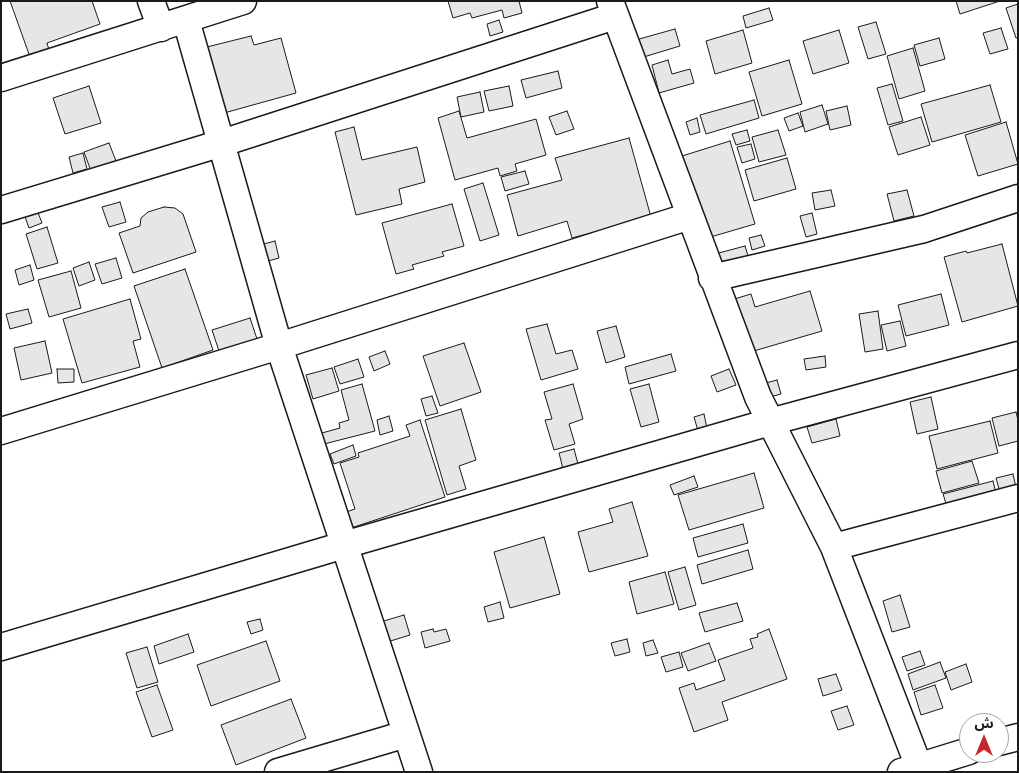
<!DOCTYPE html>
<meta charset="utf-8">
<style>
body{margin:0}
#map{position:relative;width:1019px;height:773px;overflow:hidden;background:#fff;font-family:"Fira Sans Condensed","Noto Sans Arabic",sans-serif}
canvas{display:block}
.frame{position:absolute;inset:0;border:2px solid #1a1a1a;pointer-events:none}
.north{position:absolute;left:959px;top:713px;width:50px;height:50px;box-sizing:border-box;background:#fff;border:1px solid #a3a3a3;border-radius:50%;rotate:0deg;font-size:14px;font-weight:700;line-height:20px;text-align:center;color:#1a1a1a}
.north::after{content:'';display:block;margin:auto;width:18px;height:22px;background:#c62828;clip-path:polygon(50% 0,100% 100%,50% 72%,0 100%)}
</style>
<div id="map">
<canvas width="1019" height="773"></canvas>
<div class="frame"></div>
<div class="north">ش</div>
</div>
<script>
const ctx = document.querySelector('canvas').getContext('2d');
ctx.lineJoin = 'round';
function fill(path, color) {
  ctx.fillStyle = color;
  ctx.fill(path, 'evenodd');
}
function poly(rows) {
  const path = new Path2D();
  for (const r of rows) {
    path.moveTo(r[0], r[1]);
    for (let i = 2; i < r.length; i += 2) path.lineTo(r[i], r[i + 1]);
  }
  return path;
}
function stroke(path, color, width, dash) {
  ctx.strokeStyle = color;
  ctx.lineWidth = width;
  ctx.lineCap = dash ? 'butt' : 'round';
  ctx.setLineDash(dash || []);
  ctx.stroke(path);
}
const building = poly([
 [10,1,92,1,100,24,47,43,49,50,30,57,10,1],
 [448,1,519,1,522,13,504,18,502,10,472,18,470,13,453,18,448,1],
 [956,1,1000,1,960,14,956,1],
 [1018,4,1018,38,1016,38,1006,8,1018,4],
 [769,8,773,20,746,28,743,16,769,8],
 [499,20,503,32,490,36,487,24,499,20],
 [876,22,886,54,868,59,858,27,876,22],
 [1001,28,1008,49,990,54,983,33,1001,28],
 [675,29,680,46,637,59,632,41,675,29],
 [743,30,752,63,715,74,706,41,743,30],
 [839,30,849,63,813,74,803,41,839,30],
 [251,36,254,45,281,38,296,93,224,113,207,47,251,36],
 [939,38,945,59,920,66,914,45,939,38],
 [913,48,925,91,899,99,887,56,913,48],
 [668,60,672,74,690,69,694,83,659,93,652,65,668,60],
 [789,60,802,104,762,116,749,72,789,60],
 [558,71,562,88,526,98,521,80,558,71],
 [892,84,903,121,888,125,877,88,892,84],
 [990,85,1001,122,932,142,921,104,990,85],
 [89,86,101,123,65,134,53,98,89,86],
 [509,86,513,106,489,111,484,91,509,86],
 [480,92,484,112,461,117,457,97,480,92],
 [754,100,759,118,706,134,700,115,754,100],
 [822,105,828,124,805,132,800,112,822,105],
 [847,106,851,125,830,130,826,111,847,106],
 [459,111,467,138,536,119,546,155,515,164,517,171,500,176,498,168,455,180,438,118,459,111],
 [567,111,574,129,556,135,549,117,567,111],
 [798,113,803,126,789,131,784,118,798,113],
 [921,117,930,145,898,155,889,127,921,117],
 [697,118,700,132,690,135,686,122,697,118],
 [1006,122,1018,164,978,176,965,135,1006,122],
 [354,127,362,160,417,147,425,182,399,189,402,204,356,215,335,132,354,127],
 [747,130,750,141,736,145,732,134,747,130],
 [778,130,786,155,759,162,752,137,778,130],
 [629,138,651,217,572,238,567,221,518,236,507,195,562,180,555,158,629,138],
 [730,141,755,224,707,238,682,156,730,141],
 [109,143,116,161,91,171,84,152,109,143],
 [751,144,755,159,742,163,737,147,751,144],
 [83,153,87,169,73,173,69,157,83,153],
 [787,158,796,189,754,201,745,170,787,158],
 [525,171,529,184,505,191,501,177,525,171],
 [483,183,499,235,480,241,464,189,483,183],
 [831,190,835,206,815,210,812,193,831,190],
 [907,190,914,216,894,221,887,194,907,190],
 [120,202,126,222,109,227,102,207,120,202],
 [452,204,464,246,442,252,444,256,412,265,414,269,396,274,382,223,452,204],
 [164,207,175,208,183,214,196,252,133,273,119,233,140,226,141,218,148,212,164,207],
 [37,210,42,223,29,228,24,214,37,210],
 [812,213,817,234,806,237,800,216,812,213],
 [47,227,58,263,37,269,26,234,47,227],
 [761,235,765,246,752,250,749,238,761,235],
 [275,241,279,258,261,263,256,246,275,241],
 [1002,244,1018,306,962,322,944,257,966,251,967,253,1002,244],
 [745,246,749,259,720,267,715,254,745,246],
 [116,258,122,278,102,284,95,264,116,258],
 [89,262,95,280,79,286,73,268,89,262],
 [30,265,34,280,19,285,15,270,30,265],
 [185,269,213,350,162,368,134,286,185,269],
 [71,271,81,308,49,317,38,280,71,271],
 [810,291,822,331,747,353,731,300,751,294,755,307,810,291],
 [941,294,949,325,906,336,898,305,941,294],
 [130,299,141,339,133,341,140,367,82,383,63,319,130,299],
 [28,309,32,323,10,329,6,314,28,309],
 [878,311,883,349,865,352,859,314,878,311],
 [250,318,257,339,219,351,212,330,250,318],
 [900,321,906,346,887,351,881,325,900,321],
 [547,324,556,354,572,350,578,369,541,380,526,329,547,324],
 [616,326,625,357,606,363,597,331,616,326],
 [45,341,52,373,21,380,14,348,45,341],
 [464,343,481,392,440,406,423,356,464,343],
 [385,351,390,364,374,371,369,357,385,351],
 [671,354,676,371,629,384,625,367,671,354],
 [825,356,826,367,806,370,804,359,825,356],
 [358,359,364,377,340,384,334,367,358,359],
 [332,368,339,391,313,399,306,375,332,368],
 [57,369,74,369,74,382,58,383,57,369],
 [729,369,736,385,717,392,711,376,729,369],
 [777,380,781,394,766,398,762,384,777,380],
 [362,384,375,431,324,444,322,433,340,428,339,423,349,420,341,390,362,384],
 [573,384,583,419,569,424,575,444,554,450,545,420,552,419,544,392,573,384],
 [649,384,659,422,641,427,630,389,649,384],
 [432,396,438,413,426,416,421,399,432,396],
 [931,397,938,429,917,434,910,402,931,397],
 [461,409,476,460,459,466,466,489,447,495,425,420,461,409],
 [1016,412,1018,420,1018,441,999,446,992,418,1016,412],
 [704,414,707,428,698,431,694,417,704,414],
 [389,416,393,431,380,435,377,420,389,416],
 [836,419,840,436,812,443,807,427,836,419],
 [420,420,445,497,348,529,343,513,355,509,340,463,359,457,358,453,410,436,406,425,420,420],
 [990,421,998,453,937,469,929,436,990,421],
 [353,445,356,456,334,464,330,454,353,445],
 [574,449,578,464,563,469,559,453,574,449],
 [972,461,979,483,942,493,936,471,972,461],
 [754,473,764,508,689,530,678,495,754,473],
 [1013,474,1017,492,1001,496,996,478,1013,474],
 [694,476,698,487,674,495,670,485,694,476],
 [993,481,997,497,948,510,943,494,993,481],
 [632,502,648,556,589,572,578,532,613,522,609,509,632,502],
 [743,524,748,543,698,557,693,538,743,524],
 [544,537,560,594,510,608,494,552,544,537],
 [748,550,753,569,702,584,697,565,748,550],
 [685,567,696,605,679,610,668,572,685,567],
 [665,572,674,604,637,614,629,582,665,572],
 [900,595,910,627,892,632,883,601,900,595],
 [500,602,504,618,488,622,484,607,500,602],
 [737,603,743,621,705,632,699,613,737,603],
 [404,615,410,635,384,643,377,623,404,615],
 [260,619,263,630,251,634,247,622,260,619],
 [433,629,434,632,446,629,450,641,425,648,421,632,433,629],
 [769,629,787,679,722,702,728,720,694,732,679,688,694,683,696,690,725,680,718,660,753,648,750,639,758,637,757,634,769,629],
 [188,634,194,652,159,664,154,646,188,634],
 [627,639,630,652,615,656,611,643,627,639],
 [653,640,658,653,646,656,643,643,653,640],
 [266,641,280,681,211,706,197,665,266,641],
 [709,643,716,661,688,671,681,653,709,643],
 [147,647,158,682,137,688,126,653,147,647],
 [920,651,925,665,907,671,902,657,920,651],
 [679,652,683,667,666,672,661,657,679,652],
 [940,662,946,678,913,690,908,674,940,662],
 [966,664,972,682,951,690,945,672,966,664],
 [836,674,842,690,823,696,818,679,836,674],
 [157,685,173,730,152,737,136,692,157,685],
 [935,685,943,708,921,715,914,692,935,685],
 [291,699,306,738,236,765,221,725,291,699],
 [847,706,854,725,838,730,831,711,847,706]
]);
fill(building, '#e6e6e6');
stroke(building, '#1a1a1a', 1);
const street = poly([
 [151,1,161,28],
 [610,1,758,397,834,547,921,772],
 [186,20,279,346,419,772],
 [1,78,243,1],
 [1,210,222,143,615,16],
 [712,278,924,229,1018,198],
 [1,431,279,346,690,216],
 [834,547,1018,498],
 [1,647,344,545,770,422,1018,355],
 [999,742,1018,737],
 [278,772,406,734],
 [901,772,969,751]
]);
stroke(street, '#1a1a1a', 29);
stroke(street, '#fff', 26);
</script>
